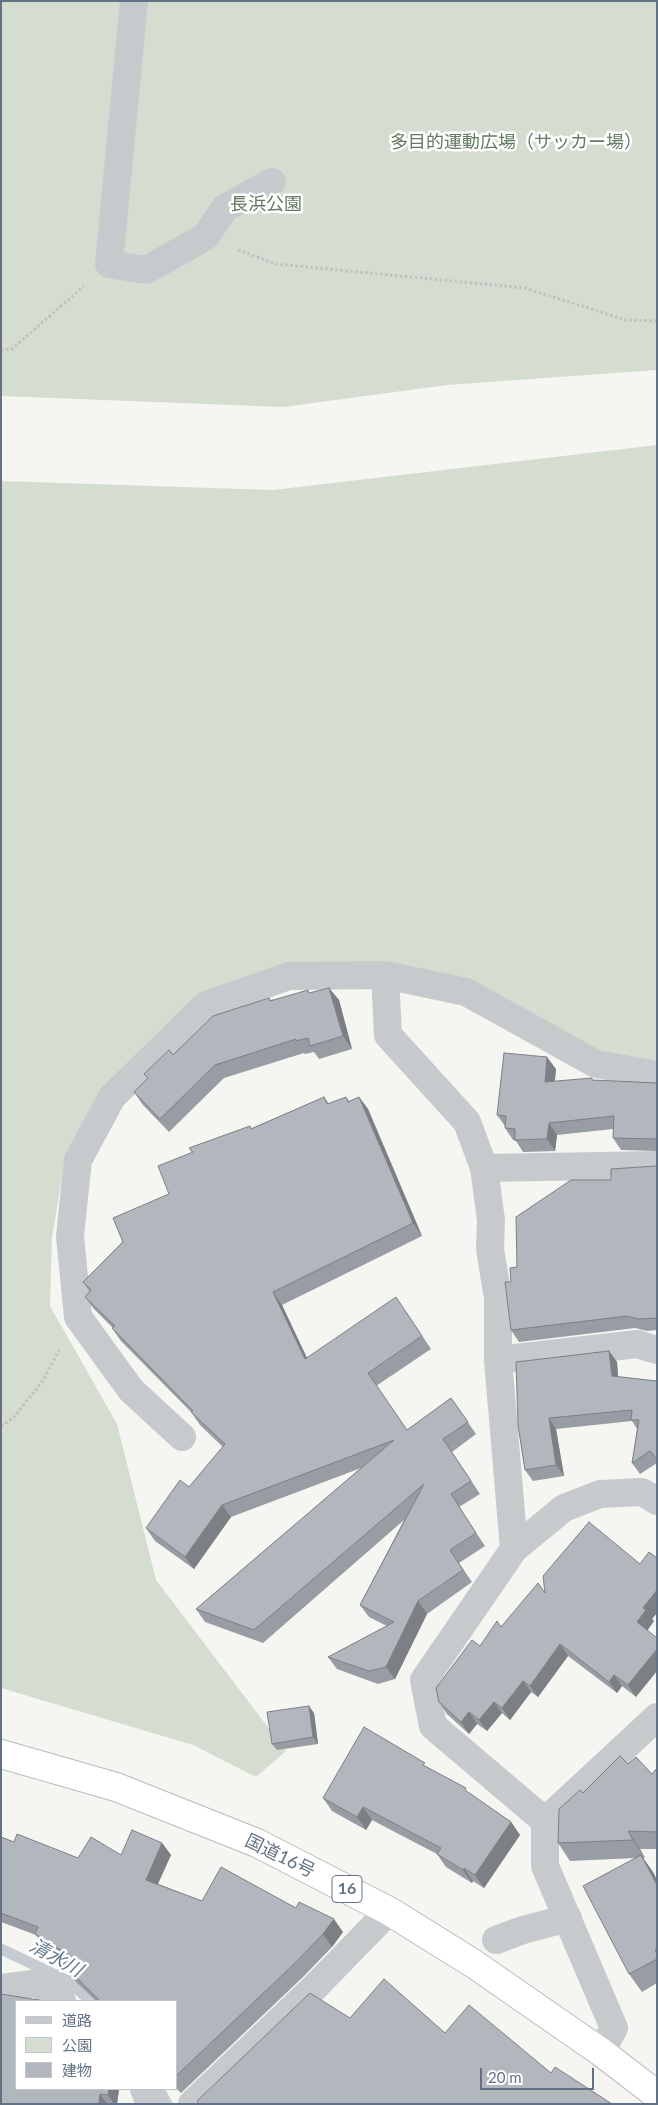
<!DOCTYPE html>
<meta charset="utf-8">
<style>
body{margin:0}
#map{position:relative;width:658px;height:2105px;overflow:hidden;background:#f5f5f1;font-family:Lato,"Noto Sans JP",sans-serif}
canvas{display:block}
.frame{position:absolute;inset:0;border:2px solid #627184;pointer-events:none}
.legend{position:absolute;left:15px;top:2000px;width:162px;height:90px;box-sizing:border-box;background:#fff;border:1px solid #c0c6ce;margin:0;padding:6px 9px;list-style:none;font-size:15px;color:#627184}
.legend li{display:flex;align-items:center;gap:10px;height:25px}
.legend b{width:25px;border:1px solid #c0c6ce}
.scale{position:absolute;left:480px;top:2068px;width:114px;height:22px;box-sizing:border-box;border:2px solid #627184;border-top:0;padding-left:6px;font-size:15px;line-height:18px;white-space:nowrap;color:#627184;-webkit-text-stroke:4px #fff;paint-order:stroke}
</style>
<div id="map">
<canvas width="658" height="2105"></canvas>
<div class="frame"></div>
<ul class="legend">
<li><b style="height:6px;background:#c7cacd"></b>道路</li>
<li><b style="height:14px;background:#d5ddd1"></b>公園</li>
<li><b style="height:14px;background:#b1b7bd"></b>建物</li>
</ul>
<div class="scale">20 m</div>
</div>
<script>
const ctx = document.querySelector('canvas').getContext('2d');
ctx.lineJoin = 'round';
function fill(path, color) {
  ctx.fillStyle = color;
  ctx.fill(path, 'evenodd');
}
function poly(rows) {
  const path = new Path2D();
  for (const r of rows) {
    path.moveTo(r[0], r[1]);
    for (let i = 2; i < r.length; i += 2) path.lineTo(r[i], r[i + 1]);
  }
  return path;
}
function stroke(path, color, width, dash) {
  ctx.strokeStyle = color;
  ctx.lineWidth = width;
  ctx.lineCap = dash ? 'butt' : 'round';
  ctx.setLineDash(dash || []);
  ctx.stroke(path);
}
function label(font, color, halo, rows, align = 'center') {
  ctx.font = font + ' Lato,"Noto Sans JP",sans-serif';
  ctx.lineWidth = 5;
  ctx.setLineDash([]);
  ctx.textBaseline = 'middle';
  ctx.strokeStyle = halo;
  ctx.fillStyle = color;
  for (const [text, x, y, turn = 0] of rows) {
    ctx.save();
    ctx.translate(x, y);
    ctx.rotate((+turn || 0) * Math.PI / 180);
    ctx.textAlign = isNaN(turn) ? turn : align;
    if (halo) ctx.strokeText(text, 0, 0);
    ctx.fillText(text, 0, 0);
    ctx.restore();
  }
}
fill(poly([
 [1,1,657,1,657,370,447,385,283,407,1,396],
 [657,445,657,1065,601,1055,389,966,201,996,66,1154,52,1237,50,1306,117,1424,156,1580,286,1751,256,1777,193,1745,1,1688,1,481,273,490]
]), '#d5ddd1');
stroke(poly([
 [1,1949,68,1981,91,2001],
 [159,2089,167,2104]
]), '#c4ccd2', 11);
const highway = poly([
 [1,1754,116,1787,257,1843,389,1911,474,1964,601,2052,657,2095]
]);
stroke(highway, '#b9bbbe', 30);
stroke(poly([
 [238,250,276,264,525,288,626,320,657,321],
 [1,350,12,349,84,286],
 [1,1426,14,1417,42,1382,59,1350]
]), '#c0c1c3', 3, [2.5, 2.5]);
stroke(poly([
 [134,1,109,264,146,270,205,237,225,208,272,182],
 [385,975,388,1035,467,1122,484,1168,491,1220,490,1249,498,1298,498,1360,514,1549,564,1508,600,1494,642,1492,657,1501],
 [484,1168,657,1165],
 [498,1360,637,1344,657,1350],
 [182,1437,131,1390,78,1317,70,1236,78,1160,112,1097,206,1005,289,976,385,975,466,992,596,1064,657,1075],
 [514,1549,424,1680,433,1726,545,1821],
 [496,1940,523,1930,568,1918],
 [1,1988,38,1983,62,2001],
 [601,2052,614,2028,545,1866,545,1821,657,1717],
 [144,2089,150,2104],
 [192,2104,314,1988,389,1911]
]), '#c7cacd', 28);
stroke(highway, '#fff', 28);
fill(poly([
 [329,988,339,1000,352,1049,319,1059,314,1052,305,1054,304,1053,224,1078,169,1132,143,1105,134,1092,148,1079,144,1074,173,1055,269,998,271,1000,310,993],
 [556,1069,555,1081,594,1080,657,1083,657,1151,621,1150,613,1138,613,1129,557,1135,555,1151,523,1152,516,1141,513,1140,505,1128,505,1126,497,1115],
 [324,1097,329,1104,346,1097,349,1101,359,1097,368,1109,422,1236,282,1305,307,1358,405,1310,431,1349,376,1386,407,1430,451,1398,476,1434,452,1452,480,1494,459,1507,485,1546,459,1563,472,1582,427,1614,395,1679,378,1684,337,1669,328,1657,387,1626,369,1617,360,1605,404,1520,263,1643,205,1622,196,1609,361,1468,231,1517,194,1569,155,1541,146,1528,189,1487,223,1447,200,1425,191,1412,121,1341,112,1328,113,1328,94,1309,85,1297,90,1292,83,1282,169,1194,192,1153,189,1148,252,1128],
 [656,1166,657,1166,657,1330,647,1331,635,1328,519,1342,511,1330,511,1282,517,1267,611,1180],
 [609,1351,617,1362,618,1377,657,1381,657,1463,640,1474,632,1463,637,1429,632,1421,556,1429,564,1476,533,1481,525,1470,518,1425],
 [657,1558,657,1613,652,1619,654,1621,647,1630,636,1697,622,1686,617,1693,568,1656,538,1697,531,1692,510,1720,502,1713,487,1731,477,1724,469,1734,447,1714,439,1702,480,1646,501,1626,545,1592,640,1564],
 [314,1713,318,1744,277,1750,272,1744],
 [628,1764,652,1774,657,1768,657,1849,640,1849,645,1858,643,1858,653,1872,657,1880,657,1983,642,1992,629,1974,635,1858,570,1861,558,1843,583,1793],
 [427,1767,469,1793,511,1822,520,1835,484,1888,473,1881,472,1883,446,1867,437,1854,372,1820,366,1830,332,1811,323,1798],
 [1,1837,14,1842,78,1858,121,1855,162,1843,171,1855,158,1884,202,1901,296,1908,343,1932,332,1947,303,1977,181,2093,176,2088,176,2001,96,2001,71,1977,63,1964,67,1960,43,1946,36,1935,1,1922],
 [16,2089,119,2089,117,2104,1,2104]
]), '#989da3');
fill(poly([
 [329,988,339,1000,352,1049,343,1036],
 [547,1057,556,1069,553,1094,545,1082],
 [359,1097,368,1109,422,1236,413,1223],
 [549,1123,557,1135,555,1151,547,1139],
 [273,1292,282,1305,313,1371,305,1359],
 [609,1351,617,1362,619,1387,612,1376],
 [549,1418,556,1429,564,1476,556,1465],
 [222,1505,231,1517,194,1569,185,1557],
 [657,1590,657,1613,652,1619,654,1621,645,1634,637,1622,643,1608],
 [418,1601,427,1614,395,1679,386,1667],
 [560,1644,568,1656,538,1697,530,1686],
 [657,1649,657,1671,636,1697,628,1685],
 [614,1675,622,1686,617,1693,609,1682],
 [523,1681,531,1692,510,1720,502,1708],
 [494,1702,502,1713,487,1731,479,1720],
 [309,1706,314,1713,318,1744,313,1737],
 [469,1712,477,1724,469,1734,461,1722],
 [363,1807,372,1820,366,1830,357,1817],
 [511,1822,520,1835,484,1888,475,1875],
 [628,1831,640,1849,645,1858,633,1840],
 [162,1843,171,1855,154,1892,146,1880],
 [641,1855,653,1872,657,1880,657,1885],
 [464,1868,473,1881,472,1883,463,1870],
 [334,1919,343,1932,332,1947,323,1934],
 [109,2089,119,2089,117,2104,114,2104,108,2095],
 [100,2094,107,2104,99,2104]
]), '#7c8084');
const building = poly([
 [329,988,343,1036,310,1046,308,1038,296,1041,296,1039,215,1065,160,1119,134,1092,148,1078,144,1074,169,1050,173,1055,213,1016,269,998,270,1001,308,990,309,993,329,988],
 [504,1053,547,1057,545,1082,592,1078,592,1080,657,1083,657,1140,656,1139,613,1138,614,1116,549,1123,547,1139,515,1140,515,1129,505,1128,506,1116,497,1115,504,1053],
 [324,1097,327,1104,346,1097,348,1102,359,1097,413,1223,273,1292,305,1359,396,1297,422,1336,368,1373,407,1430,451,1398,468,1422,443,1439,471,1481,451,1494,476,1533,450,1550,463,1570,418,1601,386,1667,369,1671,328,1657,394,1622,360,1605,424,1484,254,1630,196,1609,394,1440,222,1505,185,1557,146,1528,180,1480,189,1487,225,1444,191,1412,193,1411,112,1328,115,1326,85,1297,91,1290,83,1282,123,1242,113,1218,169,1194,158,1166,193,1152,189,1148,250,1126,251,1129,324,1097],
 [656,1166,657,1166,657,1318,639,1319,627,1316,511,1330,505,1282,511,1282,510,1268,517,1267,516,1217,571,1180,611,1180,611,1169,656,1166],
 [609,1351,612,1376,657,1381,657,1459,650,1451,632,1463,639,1420,631,1420,632,1410,549,1418,556,1465,525,1470,518,1425,516,1362,609,1351],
 [589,1522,640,1564,649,1552,657,1558,657,1590,643,1608,646,1610,637,1622,657,1638,657,1649,628,1685,614,1675,609,1682,560,1644,530,1686,523,1681,502,1708,494,1702,479,1720,469,1712,461,1722,439,1702,436,1688,472,1640,480,1646,497,1621,501,1627,538,1583,545,1593,543,1576,589,1522],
 [309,1706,313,1737,272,1744,267,1712,309,1706],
 [364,1727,425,1763,423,1765,466,1788,465,1790,511,1822,475,1875,464,1868,463,1870,437,1854,441,1848,363,1807,357,1817,323,1798,364,1727],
 [620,1756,628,1764,636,1757,652,1774,657,1768,657,1832,628,1831,633,1840,558,1843,559,1809,580,1790,583,1793,620,1756],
 [132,1830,162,1843,146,1880,202,1901,221,1867,296,1908,299,1902,334,1919,323,1934,294,1964,176,2076,176,2001,100,2001,63,1964,71,1956,35,1934,38,1927,1,1913,1,1837,14,1842,17,1834,78,1858,91,1837,121,1855,132,1830],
 [641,1855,657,1885,657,1949,655,1950,657,1953,657,1959,629,1974,583,1886,641,1855],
 [384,1979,445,2033,469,2005,551,2073,555,2067,612,2104,200,2104,197,2101,310,1993,350,2018,384,1979],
 [1,1994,45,2001,16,2001,16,2089,109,2089,108,2095,100,2094,99,2104,1,2104,1,1994]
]);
fill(building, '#b1b7bd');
stroke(building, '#7c8084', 1);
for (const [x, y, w] of [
 [347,1889,30]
]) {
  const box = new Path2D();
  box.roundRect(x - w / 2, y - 13.5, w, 27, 4);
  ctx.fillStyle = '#fff';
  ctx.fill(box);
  stroke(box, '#627184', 1);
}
label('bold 16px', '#627184', null, [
 ["16",347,1889]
]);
label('18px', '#647b61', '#fff', [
 ["多目的運動広場（サッカー場）",516,142],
 ["長浜公園",266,204]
]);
label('18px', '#627184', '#fff', [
 ["国道16号",280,1856,26]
]);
label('italic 19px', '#627a88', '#fff', [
 ["清水川",56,1958,29]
]);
</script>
